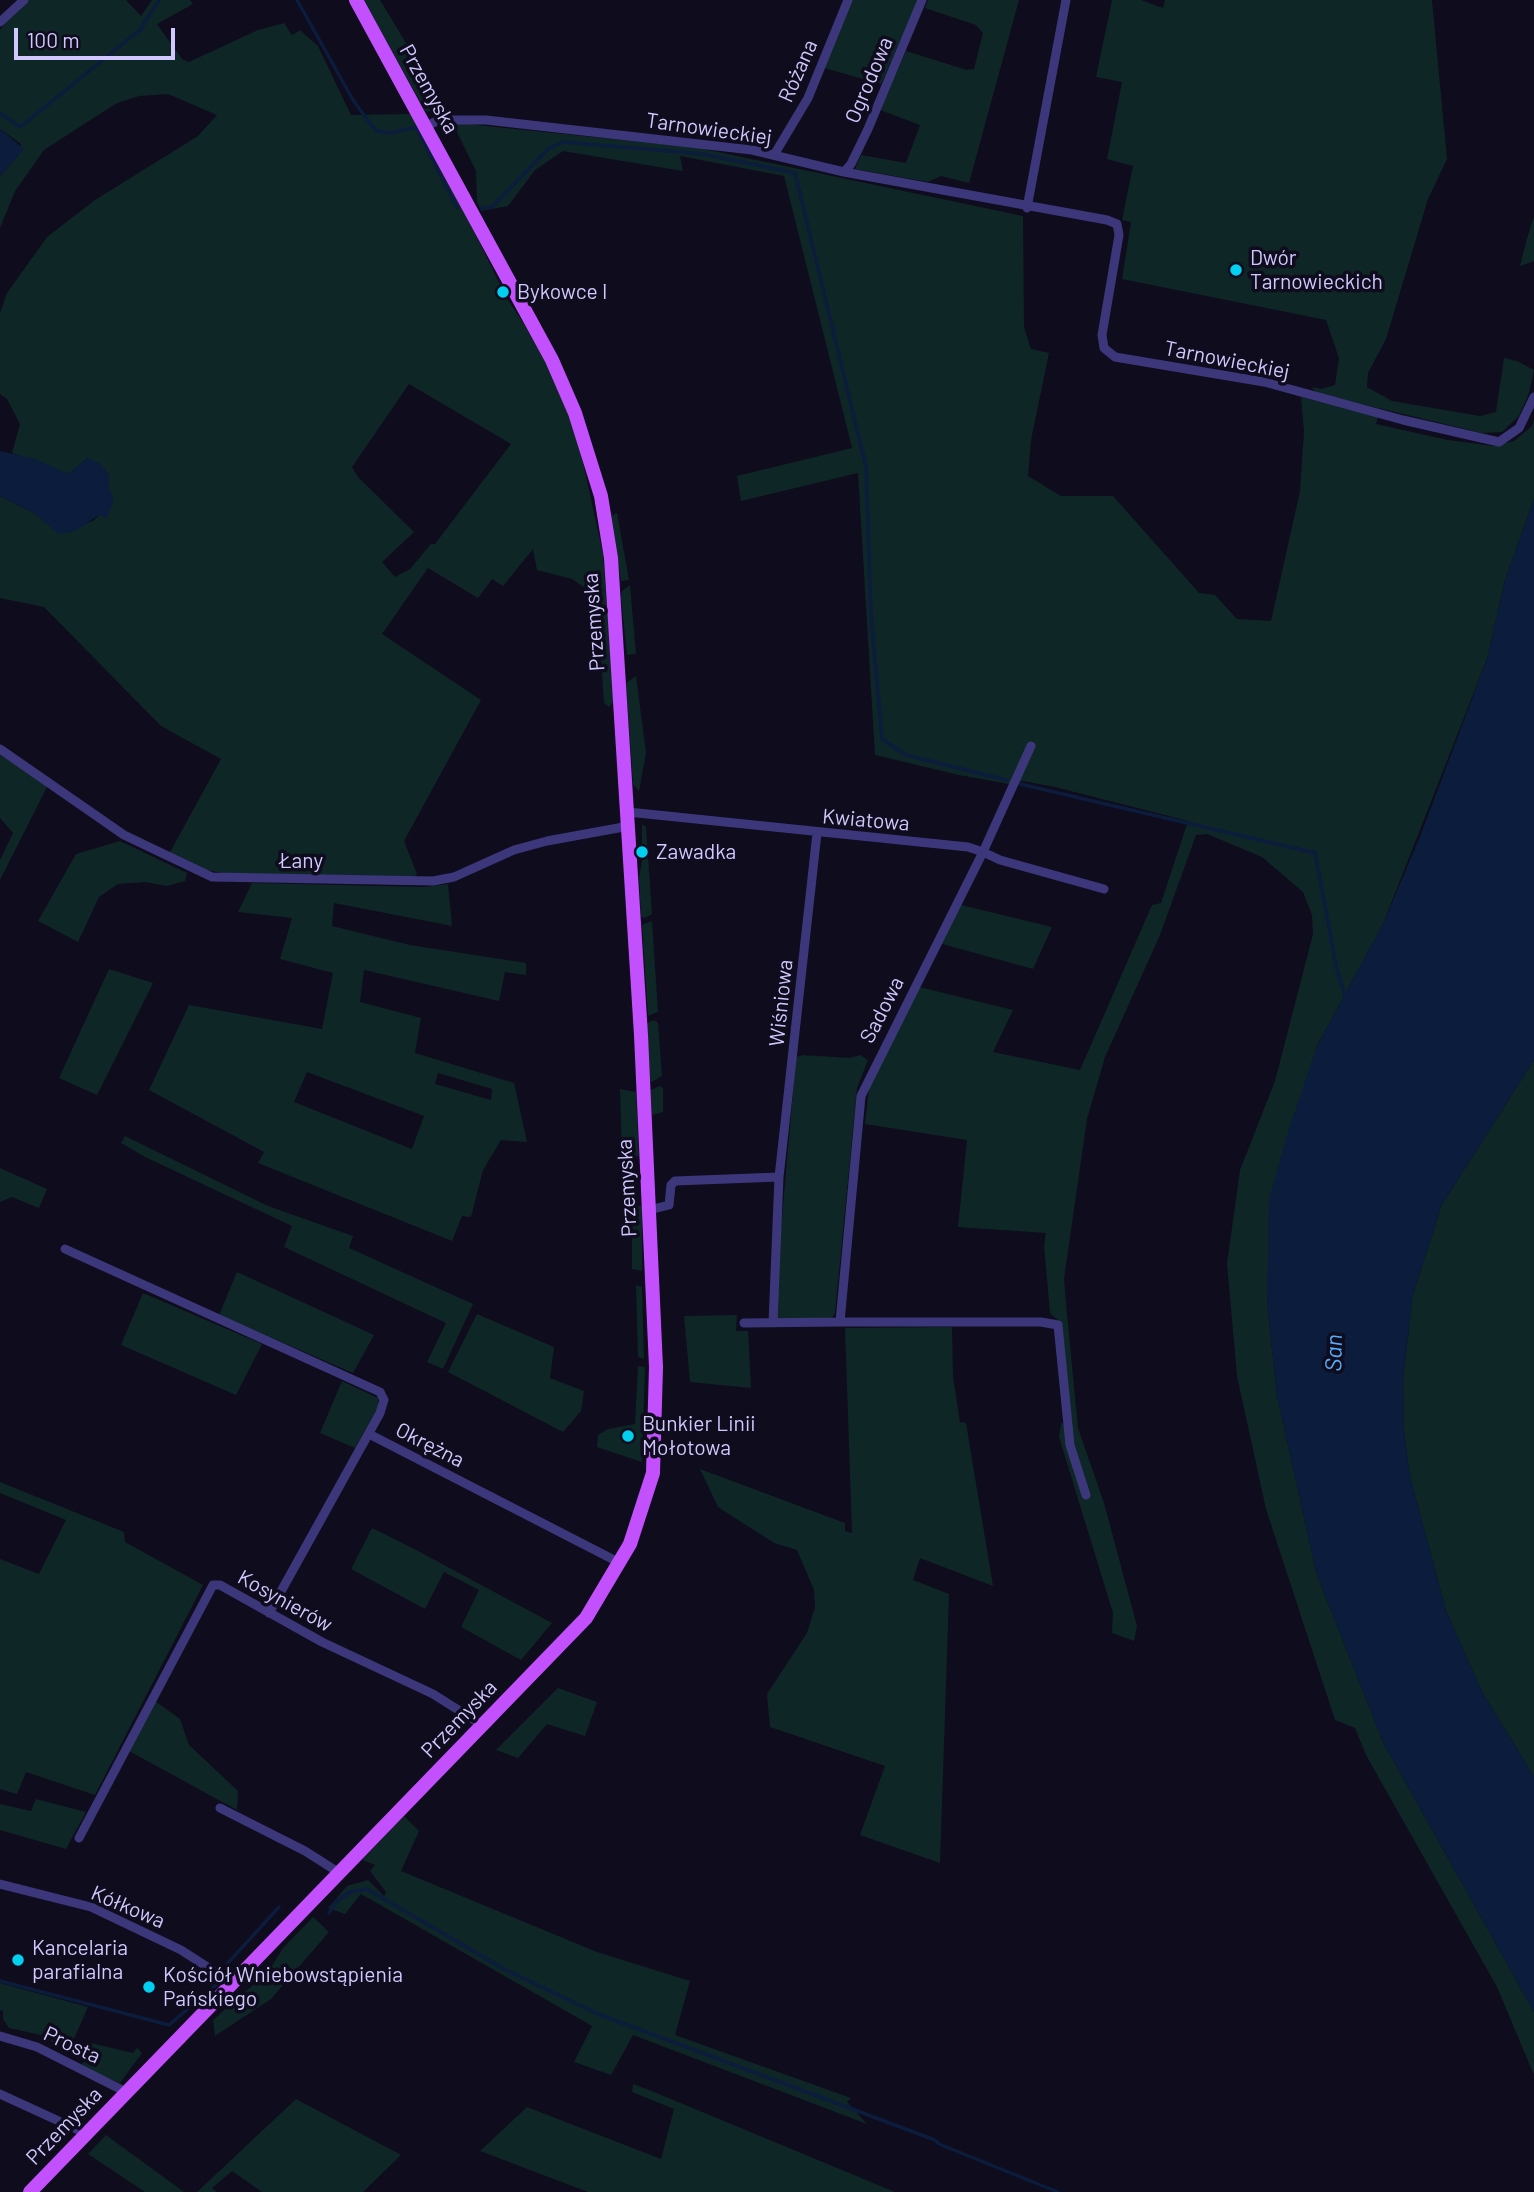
<!DOCTYPE html>
<meta charset="utf-8">
<style>
body{margin:0}
#map{position:relative;width:1534px;height:2192px;overflow:hidden;background:#0f0c1d;font-family:Barlow,sans-serif}
canvas{display:block}
.scale{position:absolute;left:14px;top:28px;width:161px;height:32px;box-sizing:border-box;border:4px solid #d0c8fe;border-top:0;padding-left:9px;font-size:21px;line-height:24px;white-space:nowrap;color:#d0c8fe;-webkit-text-stroke:5px #0f0c1d;paint-order:stroke}
</style>
<div id="map">
<canvas width="1534" height="2192"></canvas>
<div class="scale">100 m</div>
</div>
<script>
const ctx = document.querySelector('canvas').getContext('2d');
ctx.lineJoin = 'round';
function fill(path, color) {
  ctx.fillStyle = color;
  ctx.fill(path, 'evenodd');
}
function poly(rows) {
  const path = new Path2D();
  for (const r of rows) {
    path.moveTo(r[0], r[1]);
    for (let i = 2; i < r.length; i += 2) path.lineTo(r[i], r[i + 1]);
  }
  return path;
}
function stroke(path, color, width, dash) {
  ctx.strokeStyle = color;
  ctx.lineWidth = width;
  ctx.lineCap = dash ? 'butt' : 'round';
  ctx.setLineDash(dash || []);
  ctx.stroke(path);
}
function label(font, color, halo, rows, align = 'center') {
  ctx.font = font + ' Barlow,sans-serif';
  ctx.lineWidth = 7;
  ctx.setLineDash([]);
  ctx.textBaseline = 'middle';
  ctx.strokeStyle = halo;
  ctx.fillStyle = color;
  for (const [text, x, y, turn = 0] of rows) {
    ctx.save();
    ctx.translate(x, y);
    ctx.rotate((+turn || 0) * Math.PI / 180);
    ctx.textAlign = isNaN(turn) ? turn : align;
    if (halo) ctx.strokeText(text, 0, 0);
    ctx.fillText(text, 0, 0);
    ctx.restore();
  }
}
fill(poly([
 [29,0,126,0,141,16,152,0,190,0,193,4,157,24,182,59,189,62,258,30,284,23,292,35,300,30,318,46,351,115,411,114,476,235,507,299,524,324,553,375,577,435,603,554,614,701,609,707,604,703,597,596,572,579,537,570,533,549,503,586,492,579,478,598,428,568,382,634,481,700,404,841,417,874,414,877,235,875,205,870,169,854,221,759,161,726,44,607,0,598,0,496,35,514,59,533,93,521,99,515,109,489,88,458,68,474,12,453,20,424,7,399,0,394,0,313,7,293,47,237,95,200,198,136,217,115,168,94,139,96,117,103,44,150,15,191,0,228,0,176,17,157,21,144,0,129,0,30,11,15],
 [409,384,511,444,435,544,431,544,410,569,395,577,382,562,414,532,358,477,352,467],
 [364,0,380,0,420,66,444,115,425,111],
 [852,0,918,0,881,84,824,68],
 [928,0,1019,0,969,183,941,176,928,182,855,169,861,155,906,163,920,125,880,110,906,51,967,70,974,69,983,33,976,25,925,8],
 [1112,0,1141,0,1163,8,1165,0,1432,0,1447,159,1428,199,1386,339,1368,373,1367,387,1392,401,1480,416,1496,412,1504,358,1517,361,1534,370,1529,393,1519,416,1502,432,1482,433,1316,393,1312,387,1321,389,1335,385,1339,358,1326,320,1122,279,1131,222,1122,220,1133,166,1107,159,1122,82,1096,77],
 [457,123,699,148,1023,216,1024,327,1031,349,1049,353,1031,440,1028,476,1061,496,1113,496,1199,593,1215,595,1237,619,1271,621,1300,491,1304,432,1301,397,1378,417,1376,424,1448,440,1493,446,1514,441,1532,426,1534,419,1534,499,1505,580,1487,659,1383,924,1317,1046,1267,1301,1277,1396,1316,1572,1383,1742,1534,2012,1534,2075,1497,1987,1366,1755,1355,1728,1335,1720,1266,1509,1237,1376,1227,1264,1240,1170,1275,1081,1313,934,1312,915,1303,892,1262,857,1207,834,1196,835,1160,935,1105,1057,1087,1119,1064,1279,1067,1314,1078,1428,1104,1503,1137,1626,1134,1641,1112,1633,1113,1613,1059,1437,1061,1423,1071,1425,1063,1332,1061,1323,1050,1313,1044,1246,1046,1233,958,1227,967,1140,865,1124,870,1079,919,987,1013,1010,993,1052,1080,1070,1152,905,1161,903,1188,821,1055,787,1023,781,1009,784,959,775,875,755,858,473,741,501,737,476,852,448,784,176,680,156,683,171,563,151,535,170,508,206,481,211,477,202,476,171,454,126],
 [1534,216,1534,261,1520,266,1526,242],
 [617,513,629,580,621,581,610,516],
 [630,585,636,654,627,655,621,598,622,591],
 [636,676,646,753,639,791,633,784,626,683],
 [0,755,48,785,0,880,0,860,13,833,0,818],
 [642,824,646,827,652,914,645,918,641,917,639,877,642,862],
 [120,841,187,873,185,881,167,886,145,882,118,884,99,897,78,942,38,921,76,854],
 [252,883,424,887,448,884,452,926,334,903,332,926,410,945,526,963,526,975,505,972,499,1001,364,970,360,1002,421,1018,415,1053,514,1083,527,1142,501,1140,483,1170,471,1217,462,1216,452,1241,258,1163,264,1152,149,1090,189,1005,322,1029,333,973,280,959,292,918,238,912],
 [307,1072,424,1116,412,1149,294,1102],
 [438,1073,492,1089,491,1100,435,1084],
 [961,905,1052,927,1033,969,942,944],
 [652,921,658,1012,648,1016,642,925],
 [109,969,153,983,97,1095,59,1078],
 [654,1020,658,1023,662,1076,652,1082,649,1080,646,1024],
 [803,1055,849,1058,860,1055,868,1060,857,1088,835,1313,832,1318,777,1318,779,1253,796,1057],
 [1534,1060,1534,1777,1482,1692,1446,1611,1410,1477,1404,1431,1403,1382,1412,1298,1441,1206],
 [660,1086,663,1088,663,1112,652,1115,650,1090],
 [620,1089,636,1092,639,1156,633,1157,622,1155],
 [125,1136,268,1206,353,1236,349,1248,473,1304,443,1369,427,1362,446,1323,284,1247,292,1226,145,1157,121,1143],
 [0,1168,47,1189,39,1208,12,1197,0,1202],
 [632,1206,642,1206,642,1271,632,1269],
 [237,1272,374,1335,353,1373,219,1315],
 [636,1285,642,1287,644,1359,638,1357],
 [143,1293,262,1344,236,1395,121,1345],
 [477,1314,554,1347,550,1378,584,1391,581,1411,563,1432,448,1372],
 [737,1315,736,1331,748,1331,751,1388,690,1382,684,1316],
 [952,1327,953,1377,960,1422,966,1423,993,1586,920,1558,913,1580,949,1594,940,1863,860,1835,885,1766,770,1727,767,1694,807,1633,815,1607,814,1590,797,1550,774,1543,718,1507,700,1469,845,1523,845,1531,852,1533,845,1328],
 [638,1366,645,1367,642,1462,597,1447,598,1435,608,1429,635,1424],
 [342,1381,378,1398,378,1407,355,1448,320,1433],
 [0,1482,124,1532,125,1542,203,1585,95,1795,26,1772,17,1794,0,1789,0,1559,39,1574,66,1520,0,1493],
 [372,1528,418,1551,552,1623,521,1660,461,1627,479,1590,444,1572,425,1609,351,1569],
 [558,1688,597,1702,585,1736,547,1724,518,1758,496,1750],
 [155,1701,180,1719,189,1745,238,1791,237,1810,129,1751],
 [36,1799,86,1812,66,1849,0,1830,0,1804,31,1811],
 [404,1816,419,1831,401,1871,597,1952,690,1981,675,2035,851,2098,847,2102,867,2124,633,2035,611,2075,574,2062,592,2026,361,1894,345,1914,328,1908,347,1886,368,1880,384,1896,386,1892,370,1871,375,1865,362,1860],
 [313,1917,329,1932,271,1999,215,2036,213,2020,268,1972,283,1948],
 [0,1983,88,2007,69,2050,52,2043,50,2037,9,2028,3,2019,3,2011,0,2010],
 [91,2043,133,2053,137,2048,142,2053,120,2083,85,2069,82,2064],
 [633,2084,654,2092,895,2192,588,2192,480,2151,527,2107,661,2159,674,2109,632,2092],
 [296,2099,401,2155,363,2192,262,2192,232,2171,212,2188,217,2192,197,2192],
 [106,2135,184,2192,145,2192,88,2154]
]), '#0f2626');
fill(poly([
 [0,129,24,149,0,176],
 [0,451,35,459,68,474,88,458,100,464,109,475,109,489,114,498,107,518,99,515,75,531,59,534,35,514,0,496],
 [1534,499,1534,1060,1441,1206,1412,1298,1403,1382,1404,1431,1410,1477,1446,1611,1482,1692,1534,1777,1534,2012,1383,1742,1316,1572,1277,1396,1267,1301,1269,1200,1289,1129,1317,1046,1383,924,1421,834,1487,659,1505,580]
]), '#0b1c3c');
stroke(poly([
 [297,0,353,100,372,126,377,131,391,133,416,127,457,208],
 [0,113,20,127,140,30,159,0],
 [482,208,492,207,549,148,564,142,703,154,795,173,866,467,871,615,882,739,906,755,1006,780],
 [1020,784,1315,853,1337,970,1346,998],
 [329,1913,337,1901,350,1892,367,1889,504,1969,598,2014,935,2140,939,2144,1058,2192],
 [227,1964,279,1907],
 [0,1981,169,2025,219,1982]
]), '#0b1c3c', 3.5);
stroke(poly([
 [0,22,24,0],
 [425,126,440,120,486,120,752,150,844,172,1107,220,1117,224,1119,235,1102,335,1104,348,1115,357,1264,382,1403,420,1499,442,1519,428,1534,397],
 [774,155,808,98,848,0],
 [844,172,851,164,868,129,922,0],
 [1027,208,1066,0],
 [0,749,124,835,212,877,433,881,454,877,514,850,547,841,629,826],
 [628,812,968,847,983,852,1031,746],
 [649,1210,669,1205,671,1185,675,1181,779,1177,817,833],
 [65,1249,380,1392,384,1400,380,1413,269,1613],
 [840,1322,1041,1322,1058,1325,1070,1445,1086,1495],
 [744,1323,840,1322,861,1096,983,852,1000,860,1104,889],
 [773,1323,779,1177],
 [369,1434,620,1563],
 [220,1808,305,1851,338,1872],
 [79,1838,213,1585,220,1585,322,1642,433,1694,482,1725],
 [0,1884,91,1907,181,1950,232,1983],
 [0,2036,37,2047,126,2092],
 [0,2094,87,2134]
]), '#3c377b', 9);
stroke(poly([
 [30,2192,586,1618,630,1544,653,1473,656,1367,641,1035,611,558,601,496,575,413,552,360,356,0]
]), '#c250fd', 14);
for (const [x, y, r, color] of [
 [1236,270,7,"#02d0f0"],
 [503,292,7,"#02d0f0"],
 [642,852,7,"#02d0f0"],
 [628,1436,7,"#02d0f0"],
 [18,1960,7,"#02d0f0"],
 [149,1987,7,"#02d0f0"]
]) {
  const dot = new Path2D();
  dot.arc(x, y, r, 0, 2 * Math.PI);
  ctx.fillStyle = color;
  ctx.fill(dot);
  stroke(dot, '#0f0c1d', 2.5);
}
label('21px', '#d0c8fe', '#0f0c1d', [
 ["Różana",798,71,-66],
 ["Ogrodowa",869,80,-67],
 ["Przemyska",429,89,61],
 ["Tarnowieckiej",709,129,8],
 ["Tarnowieckiej",1227,360,11],
 ["Przemyska",594,622,-94],
 ["Kwiatowa",866,820,5],
 ["Łany",301,861],
 ["Wiśniowa",781,1003,-84],
 ["Sadowa",882,1010,-63],
 ["Przemyska",627,1188,-93],
 ["Okrężna",430,1445,27],
 ["Kosynierów",285,1601,29],
 ["Przemyska",459,1719,-46],
 ["Kółkowa",128,1907,23],
 ["Prosta",72,2045,25],
 ["Przemyska",64,2126,-46]
]);
label('21px', '#d0c8fe', '#0f0c1d', [
 ["Dwór",1250,258],
 ["Tarnowieckich",1250,282],
 ["Bykowce I",517,292],
 ["Zawadka",656,852],
 ["Bunkier Linii",642,1424],
 ["Mołotowa",642,1448],
 ["Kancelaria",32,1948],
 ["parafialna",32,1972],
 ["Kościół Wniebowstąpienia",163,1975],
 ["Pańskiego",163,1999]
], 'left');
label('italic 23px', '#57abfd', '#0f0c1d', [
 ["San",1334,1353,-89]
]);
</script>
